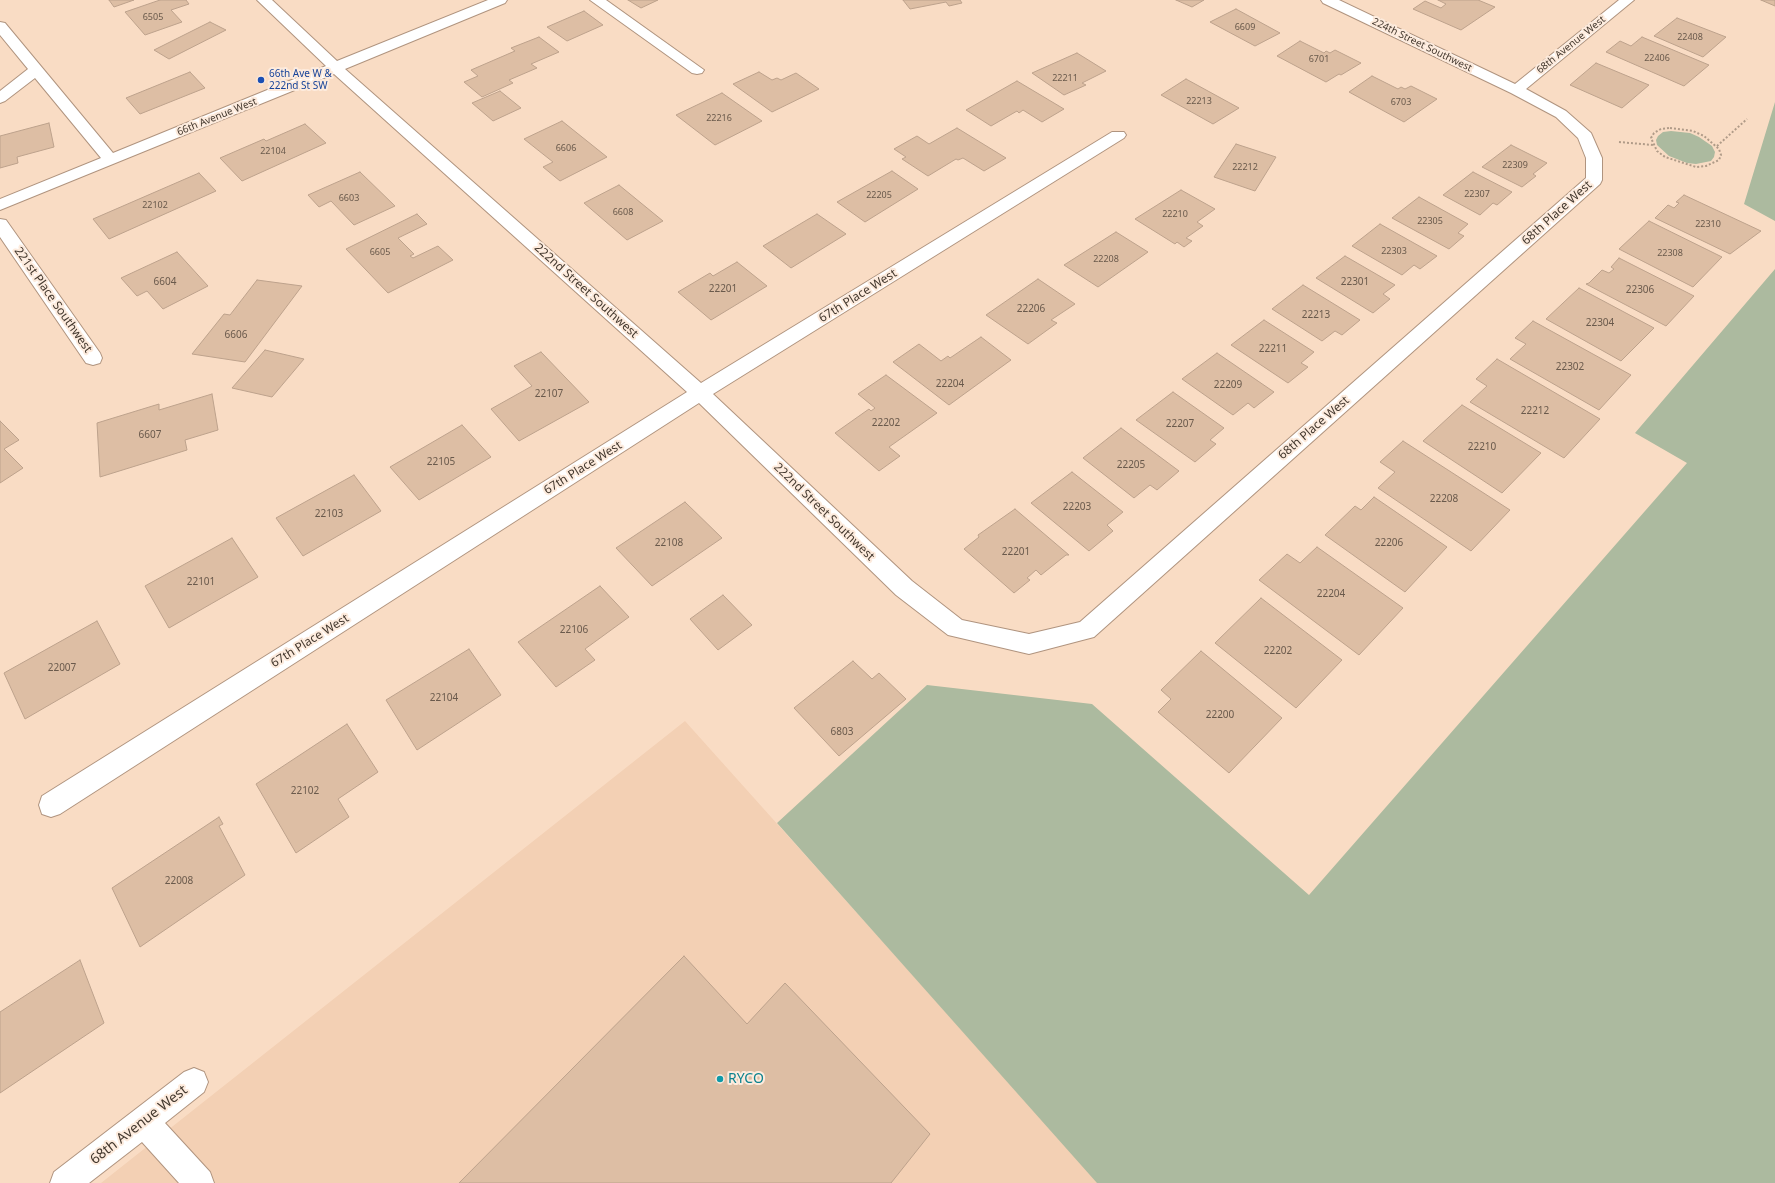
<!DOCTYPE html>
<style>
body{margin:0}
canvas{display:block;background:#f9dcc4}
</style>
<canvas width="1775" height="1183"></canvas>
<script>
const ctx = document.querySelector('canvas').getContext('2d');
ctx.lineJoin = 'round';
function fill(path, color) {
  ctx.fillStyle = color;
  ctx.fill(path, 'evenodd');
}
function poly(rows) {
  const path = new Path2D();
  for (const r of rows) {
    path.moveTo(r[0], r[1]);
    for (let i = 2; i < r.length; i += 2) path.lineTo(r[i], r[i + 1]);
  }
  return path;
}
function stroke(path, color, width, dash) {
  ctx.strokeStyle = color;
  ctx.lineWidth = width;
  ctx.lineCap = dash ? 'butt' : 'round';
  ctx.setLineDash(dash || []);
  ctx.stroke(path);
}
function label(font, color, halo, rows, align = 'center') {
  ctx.font = font + ' "Noto Sans",sans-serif';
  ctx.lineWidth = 4;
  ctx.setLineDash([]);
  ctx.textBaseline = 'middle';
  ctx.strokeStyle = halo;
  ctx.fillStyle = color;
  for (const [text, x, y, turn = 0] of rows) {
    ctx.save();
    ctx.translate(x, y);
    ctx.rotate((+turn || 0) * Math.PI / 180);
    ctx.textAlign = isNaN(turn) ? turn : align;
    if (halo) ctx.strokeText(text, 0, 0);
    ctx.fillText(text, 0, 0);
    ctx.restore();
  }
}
fill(poly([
 [685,721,1099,1183,101,1183]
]), '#f3d0b4');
fill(poly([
 [1775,102,1775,221,1744,204],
 [1671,131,1690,133,1699,137,1712,146,1715,152,1714,157,1711,161,1696,164,1687,163,1669,156,1657,145,1656,140,1658,136,1663,132],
 [1775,269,1775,1183,1097,1183,777,823,927,685,1092,704,1309,895,1687,463,1635,433]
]), '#acba9f');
const building = poly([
 [109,0,134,0,114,7,109,0],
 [160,0,186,0,189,4,171,10,182,22,145,35,125,12,160,0],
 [628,0,658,0,641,8,628,0],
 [903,0,960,0,962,3,949,6,946,2,910,9,903,0],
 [1176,0,1204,0,1192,7,1176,0],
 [1438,0,1478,0,1495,7,1461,30,1413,9,1425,1,1441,8,1446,4,1438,0],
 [1761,0,1775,0,1775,6,1761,0],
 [1236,9,1280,33,1255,46,1210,22,1236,9],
 [584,11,603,25,567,41,547,27,584,11],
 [1677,18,1726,37,1703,57,1654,36,1677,18],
 [210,22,226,30,169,59,154,50,210,22],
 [539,37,559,52,531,64,537,68,509,80,513,83,482,97,464,82,478,76,471,70,515,51,511,48,539,37],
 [1642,37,1709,65,1684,86,1606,52,1620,41,1631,46,1642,37],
 [1300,41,1324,53,1326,51,1330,53,1335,50,1361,63,1341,75,1339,74,1326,82,1277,56,1300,41],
 [1077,53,1106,71,1082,83,1086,85,1064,95,1032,73,1077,53],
 [1596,63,1649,85,1622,108,1570,85,1596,63],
 [190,72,205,88,140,114,126,98,190,72],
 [759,72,772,80,777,78,781,80,796,73,819,89,772,112,733,84,759,72],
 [1372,76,1398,89,1401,87,1405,89,1411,86,1437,99,1404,122,1349,92,1372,76],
 [1186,79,1239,108,1213,124,1161,95,1186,79],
 [1017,81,1064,109,1042,122,1023,110,1019,113,1017,111,991,126,966,110,1017,81],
 [500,91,521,108,493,121,472,103,500,91],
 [722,93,762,121,715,145,676,115,722,93],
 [562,121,607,157,560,181,543,167,553,162,524,139,562,121],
 [49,123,54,147,17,157,18,163,0,168,0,136,49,123],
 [305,124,326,143,242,181,220,158,264,139,266,141,305,124],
 [957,128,1006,158,984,171,963,158,958,160,956,159,928,176,902,159,906,157,894,149,917,136,929,144,957,128],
 [1236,144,1276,157,1255,191,1214,177,1236,144],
 [1511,145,1547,163,1533,174,1536,176,1522,187,1482,167,1511,145],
 [892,171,918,189,865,222,837,202,892,171],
 [360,172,395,206,354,225,331,201,319,207,308,195,360,172],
 [1473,172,1512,192,1497,205,1493,203,1480,215,1443,195,1473,172],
 [199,173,216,191,109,239,93,219,199,173],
 [619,185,663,221,627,240,584,203,619,185],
 [1181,190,1215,209,1197,222,1203,226,1186,238,1192,241,1184,247,1177,242,1175,244,1135,219,1181,190],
 [1684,195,1761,231,1730,254,1655,218,1668,205,1674,208,1679,203,1676,202,1684,195],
 [1419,197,1468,224,1458,233,1464,236,1449,249,1392,218,1419,197],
 [417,214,427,224,398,238,414,254,410,256,413,258,438,246,453,260,388,293,346,249,417,214],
 [817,214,846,234,791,268,763,246,817,214],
 [1649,221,1722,257,1693,287,1619,249,1649,221],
 [1380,224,1437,256,1420,269,1414,265,1402,275,1352,246,1380,224],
 [1116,232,1148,252,1098,287,1064,265,1116,232],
 [177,252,208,286,163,309,147,291,137,296,121,278,177,252],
 [1345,256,1395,285,1383,294,1390,299,1373,313,1316,278,1345,256],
 [1619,258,1694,296,1666,326,1586,284,1589,283,1602,270,1609,273,1614,269,1611,267,1619,258],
 [737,262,767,286,711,320,678,292,710,273,713,276,737,262],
 [1038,279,1075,304,1051,320,1057,323,1028,344,986,315,1038,279],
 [257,280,302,286,245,362,192,354,224,314,230,315,257,280],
 [1303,285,1360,320,1342,335,1335,331,1322,341,1272,309,1303,285],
 [1579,288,1654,328,1621,361,1546,319,1579,288],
 [1264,320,1314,352,1301,363,1308,367,1288,383,1231,345,1264,320],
 [1533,321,1631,375,1599,410,1510,359,1526,344,1515,338,1533,321],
 [981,337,1011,360,949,405,893,362,919,344,941,361,948,356,950,358,981,337],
 [265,350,304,359,272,397,232,388,265,350],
 [541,352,589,402,519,441,491,409,532,386,514,366,541,352],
 [1217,353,1274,392,1254,408,1248,403,1233,415,1182,379,1217,353],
 [1497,359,1600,419,1564,458,1470,402,1487,386,1476,379,1497,359],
 [886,375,937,413,889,447,900,456,879,471,835,433,869,409,871,411,875,408,858,394,886,375],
 [1173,392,1224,428,1210,440,1216,444,1195,462,1136,420,1173,392],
 [212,394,218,430,185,440,187,450,100,477,97,423,159,404,159,410,212,394],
 [1462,405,1541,453,1502,493,1423,441,1462,405],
 [0,421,19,440,4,449,23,468,0,483,0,421],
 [462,425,491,457,419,500,390,467,462,425],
 [1121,428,1179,471,1157,490,1150,485,1134,498,1083,458,1121,428],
 [1403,441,1510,510,1471,551,1378,488,1395,472,1380,462,1403,441],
 [1072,472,1123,512,1107,525,1113,531,1089,551,1031,503,1072,472],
 [354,475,381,511,303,556,276,518,354,475],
 [1374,497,1447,547,1405,592,1325,535,1355,506,1361,510,1374,497],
 [685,502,722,538,652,586,616,548,685,502],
 [1015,509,1069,555,1066,555,1041,575,1036,570,1027,578,1030,580,1014,593,964,549,979,537,978,535,1015,509],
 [232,538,258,577,169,628,145,586,232,538],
 [1317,547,1403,608,1359,655,1259,580,1287,554,1300,563,1317,547],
 [600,586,629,617,585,649,595,660,556,687,518,642,600,586],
 [723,595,752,625,718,650,690,619,723,595],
 [1261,598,1342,660,1296,708,1215,643,1261,598],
 [97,621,120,664,25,719,4,673,97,621],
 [469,649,501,695,417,750,386,700,469,649],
 [1201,651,1282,718,1229,773,1158,712,1171,699,1161,690,1201,651],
 [853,661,872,679,879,673,906,699,839,756,794,708,853,661],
 [347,724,378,772,338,799,349,817,296,853,256,784,347,724],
 [219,817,223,824,219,826,245,875,140,947,112,888,219,817],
 [684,956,747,1024,785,983,930,1134,891,1183,459,1183,684,956],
 [80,960,104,1023,0,1093,0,1012,80,960]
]);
fill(building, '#ddbea4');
stroke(building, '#bda28c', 1);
const minor = poly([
 [257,0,272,0,337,61,488,0,507,0,505,3,345,69,701,383,1112,132,1124,132,1126,135,1124,138,713,394,912,581,962,620,1029,634,1080,622,1586,178,1586,158,1578,138,1556,117,1511,93,1323,3,1321,0,1339,0,1515,84,1619,0,1634,0,1526,89,1566,111,1591,133,1602,158,1602,180,1600,184,1094,637,1029,654,948,635,896,595,699,403,60,814,51,817,42,814,39,805,42,796,687,392,334,74,0,210,0,199,101,158,35,78,5,101,0,103,0,91,28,69,0,35,0,22,5,23,113,153,326,66,257,0],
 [590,0,606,0,704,70,702,73,697,74,692,73,590,0],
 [0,219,6,220,100,353,102,358,100,363,93,365,86,363,0,237,0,219],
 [194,1068,204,1072,208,1082,204,1092,165,1123,210,1172,214,1183,179,1183,142,1142,89,1183,50,1183,54,1172,184,1072,194,1068]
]);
stroke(minor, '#b0947f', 2);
stroke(poly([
 [1670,128,1693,131,1704,136,1719,149,1721,155,1719,160,1706,166,1696,167,1665,157,1657,151,1651,138,1654,133,1661,129,1670,128],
 [1619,142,1653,145],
 [1717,146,1747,119]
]), '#b09b88', 2, [2, 2]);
fill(minor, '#fff');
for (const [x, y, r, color] of [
 [261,80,4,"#1a4fb4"],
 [720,1079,4,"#0f9aa8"]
]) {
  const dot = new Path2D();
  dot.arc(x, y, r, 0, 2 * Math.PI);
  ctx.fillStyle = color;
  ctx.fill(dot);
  stroke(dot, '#fdebdd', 1.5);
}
label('9px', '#6a5a4c', null, [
 ["6505",153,17],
 ["6609",1245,27],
 ["22408",1690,37],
 ["22406",1657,58],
 ["6701",1319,59],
 ["22211",1065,78],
 ["22213",1199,101],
 ["6703",1401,102],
 ["22216",719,118],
 ["6606",566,148],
 ["22104",273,151],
 ["22309",1515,165],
 ["22212",1245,167],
 ["22307",1477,194],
 ["22205",879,195],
 ["6603",349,198],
 ["22102",155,205],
 ["6608",623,212],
 ["22210",1175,214],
 ["22305",1430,221],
 ["22310",1708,224],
 ["22303",1394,251],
 ["6605",380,252],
 ["22308",1670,253],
 ["22208",1106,259]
]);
label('10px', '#43382e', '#fdebdd', [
 ["224th Street Southwest",1422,45,26],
 ["68th Avenue West",1571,45,-39],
 ["66th Avenue West",217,117,-22]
]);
label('10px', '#164399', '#fdebdd', [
 ["66th Ave W &",269,74],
 ["222nd St SW",269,86]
], 'left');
label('10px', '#6a5a4c', null, [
 ["6604",165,282],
 ["22301",1355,282],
 ["22201",723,289],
 ["22306",1640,290],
 ["22206",1031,309],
 ["22213",1316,315],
 ["22304",1600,323],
 ["6606",236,335],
 ["22211",1273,349],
 ["22302",1570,367],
 ["22204",950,384],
 ["22209",1228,385],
 ["22107",549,394],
 ["22212",1535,411],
 ["22202",886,423],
 ["22207",1180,424],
 ["6607",150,435],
 ["22210",1482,447],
 ["22105",441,462],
 ["22205",1131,465],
 ["22208",1444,499],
 ["22203",1077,507],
 ["22103",329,514],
 ["22108",669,543],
 ["22206",1389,543],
 ["22201",1016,552],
 ["22101",201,582],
 ["22204",1331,594],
 ["22106",574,630],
 ["22202",1278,651],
 ["22007",62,668],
 ["22104",444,698],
 ["22200",1220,715],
 ["6803",842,732],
 ["22102",305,791],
 ["22008",179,881]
]);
label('12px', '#43382e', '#fdebdd', [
 ["68th Place West",1557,213,-42],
 ["222nd Street Southwest",586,291,42],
 ["67th Place West",858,296,-32],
 ["221st Place Southwest",53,300,55],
 ["68th Place West",1314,428,-41],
 ["67th Place West",583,468,-32],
 ["222nd Street Southwest",824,512,44],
 ["67th Place West",310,641,-32]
]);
label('14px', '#0d838f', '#fdebdd', [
 ["RYCO",728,1079]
], 'left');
label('14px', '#43382e', '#fdebdd', [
 ["68th Avenue West",139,1125,-38]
]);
</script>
